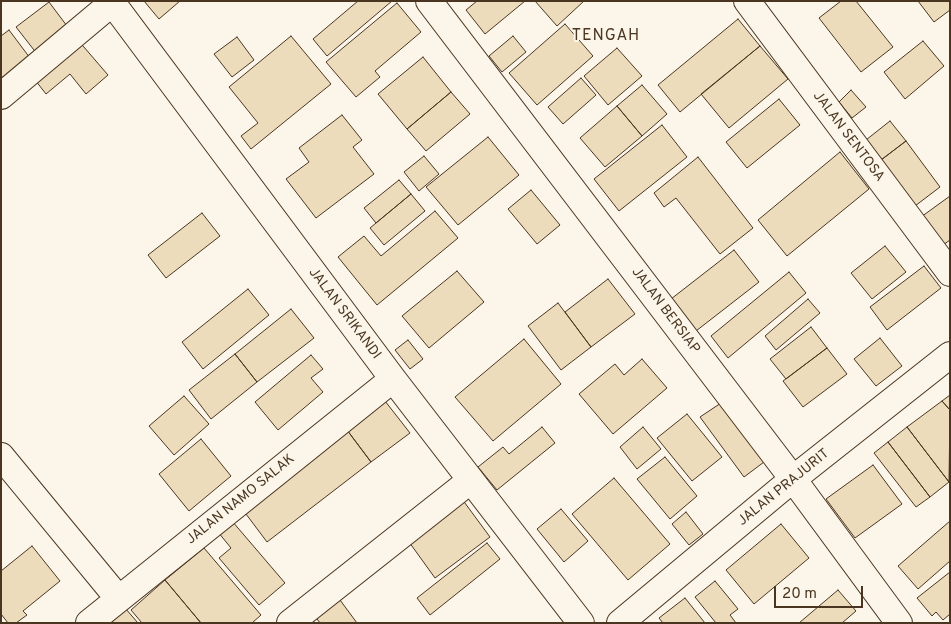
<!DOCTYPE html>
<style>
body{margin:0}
#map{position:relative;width:951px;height:624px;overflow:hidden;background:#fbf6e9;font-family:Overpass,sans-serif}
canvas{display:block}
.frame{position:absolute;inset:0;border:2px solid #4a3520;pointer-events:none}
.scale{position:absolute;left:774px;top:586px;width:89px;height:22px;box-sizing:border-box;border:2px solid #4a3520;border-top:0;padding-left:6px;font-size:15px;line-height:18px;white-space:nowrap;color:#4a3520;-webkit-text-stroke:4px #fbf6e9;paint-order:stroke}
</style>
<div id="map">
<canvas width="951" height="624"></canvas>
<div class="frame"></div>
<div class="scale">20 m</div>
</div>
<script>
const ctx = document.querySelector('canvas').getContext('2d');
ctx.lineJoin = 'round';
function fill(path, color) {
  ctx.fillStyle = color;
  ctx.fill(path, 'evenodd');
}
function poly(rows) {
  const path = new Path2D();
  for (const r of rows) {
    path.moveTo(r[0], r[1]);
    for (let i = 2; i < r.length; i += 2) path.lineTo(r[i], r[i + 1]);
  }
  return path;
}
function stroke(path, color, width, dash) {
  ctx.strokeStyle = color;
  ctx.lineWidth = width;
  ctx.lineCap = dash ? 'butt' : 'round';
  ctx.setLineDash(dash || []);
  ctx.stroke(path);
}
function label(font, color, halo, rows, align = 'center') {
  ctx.font = font + ' Overpass,sans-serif';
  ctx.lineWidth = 4;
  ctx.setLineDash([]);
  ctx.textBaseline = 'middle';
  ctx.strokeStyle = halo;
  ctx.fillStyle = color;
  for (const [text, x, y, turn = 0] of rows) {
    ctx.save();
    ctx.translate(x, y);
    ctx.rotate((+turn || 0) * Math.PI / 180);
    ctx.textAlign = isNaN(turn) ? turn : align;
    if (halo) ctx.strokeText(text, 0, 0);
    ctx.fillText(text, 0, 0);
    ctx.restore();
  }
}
const building = poly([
 [144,1,180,1,159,19,144,1],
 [358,1,392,1,327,56,313,39,358,1],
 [477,1,525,1,485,34,466,10,477,1],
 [535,1,584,1,557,26,535,1],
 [841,1,856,1,893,47,861,72,819,18,841,1],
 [918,1,950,1,950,10,934,22,918,1],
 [49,2,73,34,41,59,16,27,49,2],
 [397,3,421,32,375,71,380,77,356,97,326,62,397,3],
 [738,19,760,46,680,112,658,85,738,19],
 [565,24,593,56,537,105,509,73,565,24],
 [9,30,30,58,1,80,1,36,9,30],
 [291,36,331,84,251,149,241,136,258,123,229,87,291,36],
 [513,36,526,52,502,72,489,56,513,36],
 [237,37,254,60,232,77,214,54,237,37],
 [77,39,108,75,86,94,70,74,46,94,32,76,77,39],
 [923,41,944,66,905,99,884,72,923,41],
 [760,46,788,79,729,128,701,94,760,46],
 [617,48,642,76,608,105,584,76,617,48],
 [423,57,451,92,407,129,378,94,423,57],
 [581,78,596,95,563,124,548,107,581,78],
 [642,85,667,114,642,136,617,106,642,85],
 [851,90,866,107,852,118,839,102,851,90],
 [451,92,470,114,426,151,407,129,451,92],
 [779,99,800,125,747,168,726,142,779,99],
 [617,106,642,136,605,167,580,138,617,106],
 [342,115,362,140,353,147,374,174,316,218,286,179,309,162,299,148,342,115],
 [890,121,906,141,881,160,866,140,890,121],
 [662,125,687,157,619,211,594,179,662,125],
 [488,137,519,175,458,225,426,187,488,137],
 [906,141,940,187,915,206,881,160,906,141],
 [840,152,869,189,787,256,758,220,840,152],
 [424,156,439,174,419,191,404,172,424,156],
 [698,157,753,228,720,254,676,198,664,207,654,193,698,157],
 [399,180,411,194,376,223,364,208,399,180],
 [531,190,560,225,537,244,508,209,531,190],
 [411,194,425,211,384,245,370,228,411,194],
 [950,196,950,240,943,245,921,217,950,196],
 [435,211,458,238,377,305,338,257,364,236,381,256,435,211],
 [202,213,220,236,166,278,148,255,202,213],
 [885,246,906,272,872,299,851,273,885,246],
 [734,250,759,282,696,331,671,299,734,250],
 [924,266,941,288,887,330,870,307,924,266],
 [457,271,484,302,429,348,402,316,457,271],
 [789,272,806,293,728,358,711,336,789,272],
 [608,279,635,314,591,347,565,312,608,279],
 [248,289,269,315,203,369,182,342,248,289],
 [808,299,820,313,776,350,765,336,808,299],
 [558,303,591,347,561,370,528,326,558,303],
 [291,309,314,338,257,382,235,354,291,309],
 [811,327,827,348,786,379,770,359,811,327],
 [880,338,902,366,876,386,854,359,880,338],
 [524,339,561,384,493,441,455,397,524,339],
 [408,340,423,359,410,369,395,350,408,340],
 [827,348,847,374,803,407,783,381,827,348],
 [235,354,257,382,211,419,189,390,235,354],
 [311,355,323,369,311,378,323,392,278,430,255,402,311,355],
 [642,359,667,388,613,434,579,394,615,364,624,375,642,359],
 [950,395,950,410,942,401,950,395],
 [184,396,209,424,174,455,149,426,184,396],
 [385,401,410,433,371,462,347,430,385,401],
 [942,401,950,410,949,482,907,427,942,401],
 [721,403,764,462,744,477,700,417,721,403],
 [687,414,722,457,692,481,657,438,687,414],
 [542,427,555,443,497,490,478,467,503,447,509,454,542,427],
 [643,427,661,449,637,469,620,447,643,427],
 [907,427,949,482,930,497,888,442,907,427],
 [347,430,371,462,267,542,243,510,347,430],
 [201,439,231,476,189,511,159,474,201,439],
 [888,442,930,497,916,507,874,453,888,442],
 [665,457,697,496,670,519,637,479,665,457],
 [873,465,902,504,855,538,826,499,873,465],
 [614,478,670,544,628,580,572,514,614,478],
 [459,495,490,537,435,578,404,535,459,495],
 [561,509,588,541,564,562,537,529,561,509],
 [686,512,703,534,689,545,672,524,686,512],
 [232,521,285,583,259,605,219,558,231,548,218,532,232,521],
 [950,521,950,561,918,589,898,566,950,521],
 [781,524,809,558,754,604,726,570,781,524],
 [487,543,500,559,430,615,417,598,487,543],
 [32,546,60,581,23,611,27,615,16,623,8,623,1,614,1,571,32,546],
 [204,548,261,615,252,623,201,623,165,580,204,548],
 [950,572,950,614,943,620,936,612,932,616,917,598,950,572],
 [165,580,201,623,142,623,131,610,165,580],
 [715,581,738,609,730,615,736,623,716,623,695,597,715,581],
 [838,590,856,611,842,623,799,623,838,590],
 [685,598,705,623,663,623,659,618,685,598],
 [340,600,357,623,320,623,312,612,340,600],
 [125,608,138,623,107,623,125,608]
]);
fill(building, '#ecdcbc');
stroke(building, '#4a3520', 1);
const minor = poly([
 [111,1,393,379,581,623],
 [429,1,793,479,899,623],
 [747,1,950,273],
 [1,96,112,3],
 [1,456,118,598],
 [89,623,393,379],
 [290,623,471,480],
 [620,623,793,479,950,355]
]);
stroke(minor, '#4a3520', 28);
stroke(minor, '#fbf6e9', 26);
label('14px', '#4a3520', '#fbf6e9', [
 ["JALAN SENTOSA",848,137,53],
 ["JALAN BERSIAP",665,311,53],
 ["JALAN SRIKANDI",344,314,53],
 ["JALAN PRAJURIT",784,488,-39],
 ["JALAN NAMO SALAK",241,500,-39]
]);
ctx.letterSpacing = '1px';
label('16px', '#4a3520', '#fbf6e9', [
 ["TENGAH",606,37]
]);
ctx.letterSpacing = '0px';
</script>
